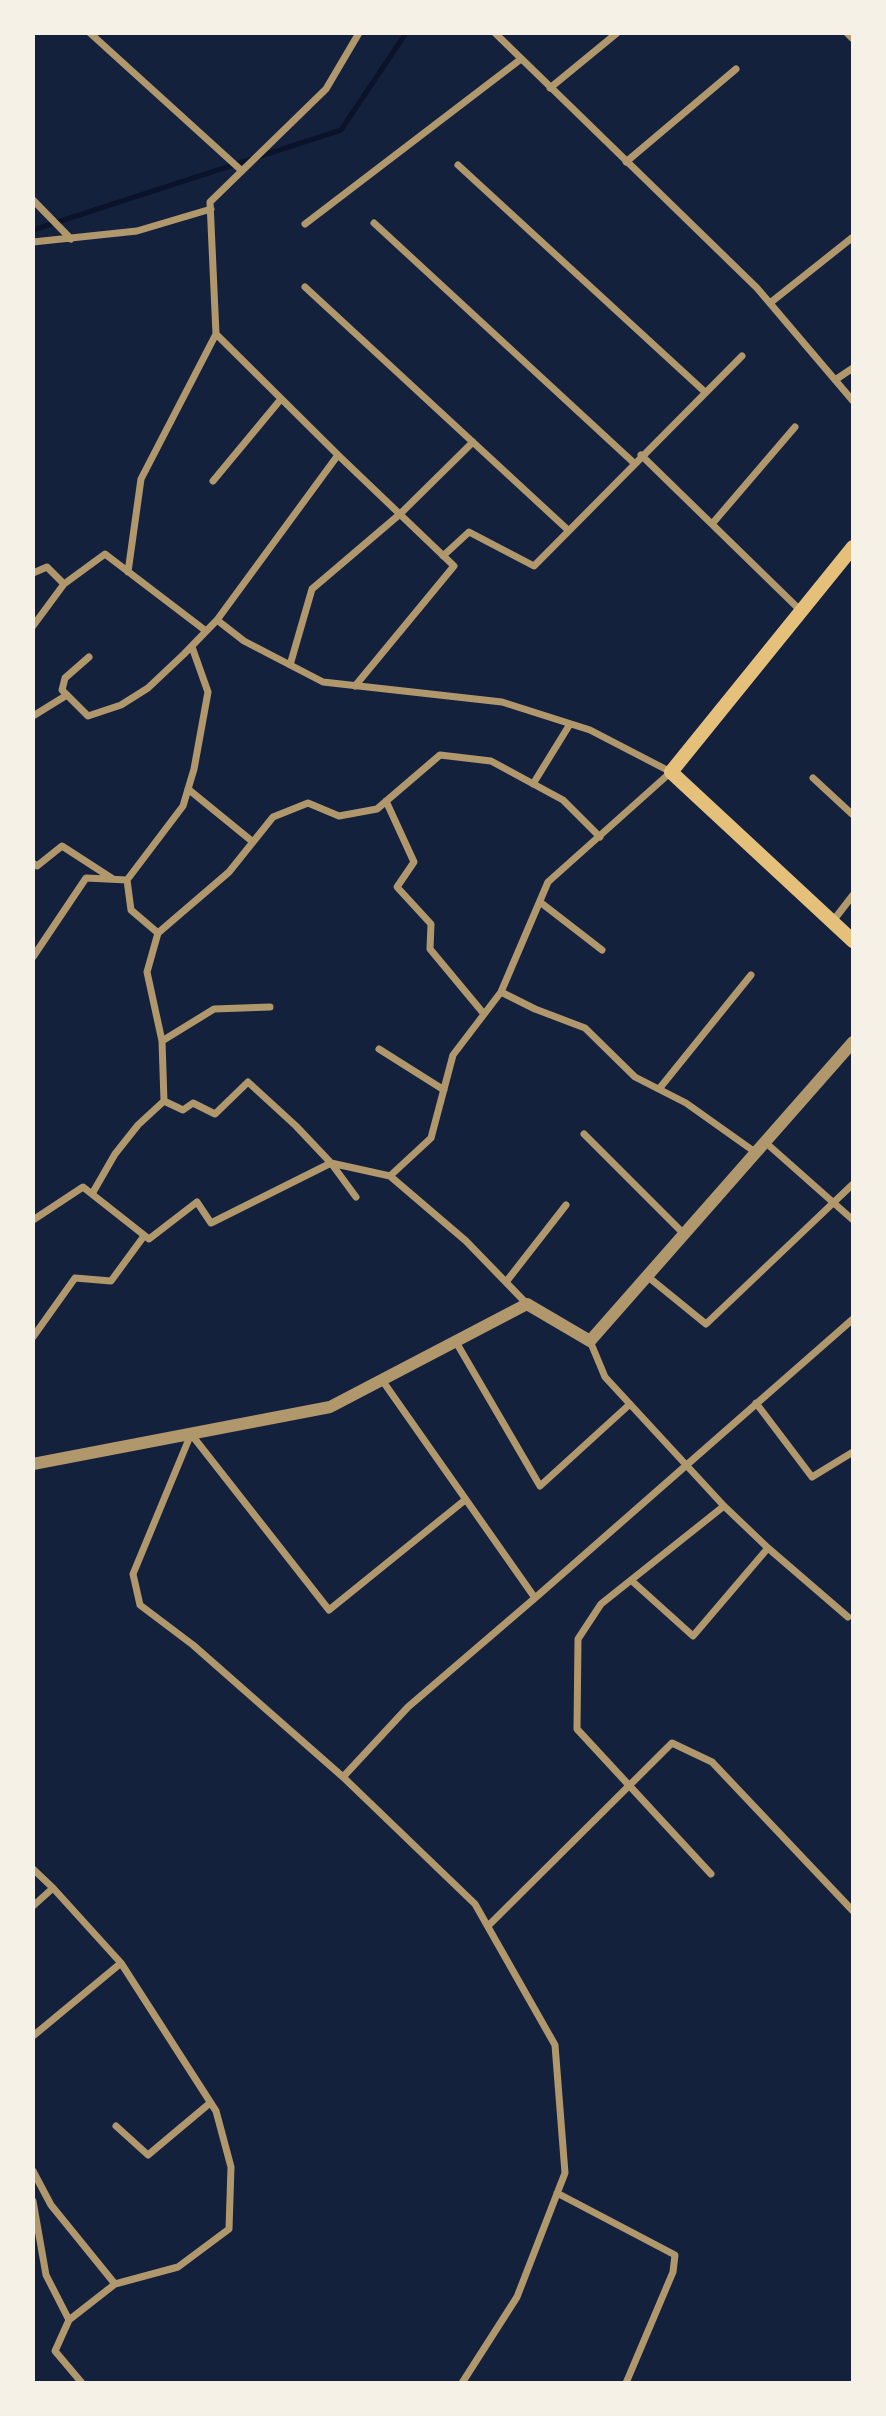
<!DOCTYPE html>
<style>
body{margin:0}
#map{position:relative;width:886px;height:2416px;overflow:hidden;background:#14213d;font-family:Signika,sans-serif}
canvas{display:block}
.frame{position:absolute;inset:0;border:35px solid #f6f1e7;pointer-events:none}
</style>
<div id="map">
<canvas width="886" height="2416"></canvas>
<div class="frame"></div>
</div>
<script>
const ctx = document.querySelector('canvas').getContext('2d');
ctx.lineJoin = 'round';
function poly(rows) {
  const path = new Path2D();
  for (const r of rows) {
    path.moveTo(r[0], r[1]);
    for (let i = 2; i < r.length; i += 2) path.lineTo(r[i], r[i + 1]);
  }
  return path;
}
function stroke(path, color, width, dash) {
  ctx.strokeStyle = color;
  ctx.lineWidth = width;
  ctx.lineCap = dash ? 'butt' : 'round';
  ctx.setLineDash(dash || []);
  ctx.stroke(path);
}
stroke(poly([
 [33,230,341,130,406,33]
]), '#0b132b', 5);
stroke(poly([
 [90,33,242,171],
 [495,33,757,288,853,401],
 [847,33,853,39],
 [550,88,617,33],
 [626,162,736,69],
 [458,165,705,392],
 [33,200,71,239],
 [374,223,634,463],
 [305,224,521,59],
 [33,242,137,231,211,209],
 [305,287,568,530],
 [770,303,853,237],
 [835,380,853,368],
 [338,455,454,566,355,686],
 [641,455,801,611],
 [213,481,281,399],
 [712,524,795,427],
 [443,556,469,532,534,566,742,356],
 [128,572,141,479,216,334],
 [33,573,47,567,64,584],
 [217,620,338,455,216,334,210,202,326,89,359,33],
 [33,626,64,584,105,554,206,631],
 [192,647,208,692,194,769,183,806,127,880,131,910,158,933,229,872,273,817,308,803,339,816,377,809,440,755,491,761,563,800,600,837],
 [89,657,65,678,62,690,88,716,121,705,148,688,184,654,217,620,244,641,323,682,502,702,590,730,671,772,548,882,501,992,453,1055,431,1138,390,1176],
 [290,665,312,589,400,514,473,442],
 [33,716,67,695],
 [813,778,853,815],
 [533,784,570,724],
 [188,789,253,842],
 [386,801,414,862,397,887,431,924,430,949,484,1014],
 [33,863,37,866,62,846,113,879],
 [540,902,602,950],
 [833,921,853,895],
 [158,933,147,972,162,1041,164,1101,183,1110,193,1103,215,1114,248,1082,296,1126,331,1163,356,1197],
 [33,957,86,878,127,880],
 [501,992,535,1009,585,1028,635,1077,686,1103,755,1152],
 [162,1041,214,1009,270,1007],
 [379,1049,444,1090],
 [659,1089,751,975],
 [584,1134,684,1234],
 [765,1142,853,1220],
 [92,1194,115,1154,138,1125,164,1101],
 [33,1220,83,1187,149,1239,197,1202,211,1223,331,1163,390,1176,466,1241,527,1304],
 [647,1276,706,1324,853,1184],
 [506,1282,566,1205],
 [33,1337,75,1278,111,1281,144,1236],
 [590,1341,605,1377,724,1506,768,1548,848,1617],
 [456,1342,540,1486,630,1404],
 [382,1380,535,1598,853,1319],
 [756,1403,812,1477,853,1452],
 [465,1500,329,1610,191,1434,133,1574,140,1605,193,1645,343,1777,408,1707,535,1598],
 [632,1581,693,1636,768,1548],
 [343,1777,475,1904,555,2045,565,2173,517,2297,462,2383],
 [33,1869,53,1888,33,1906],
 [711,1874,577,1729,578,1639,601,1604,724,1506],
 [488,1926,672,1743,712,1762,853,1911],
 [33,2036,121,1963,53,1888],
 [116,2126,148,2155,210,2103],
 [33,2171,51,2205,115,2284,69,2320,55,2351,82,2383],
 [557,2193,675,2255,673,2272,626,2383],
 [33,2201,46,2275,69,2320],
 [115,2284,178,2267,229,2229,231,2167,216,2111,121,1963]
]), '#b1986c', 7);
stroke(poly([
 [33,1464,330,1407,527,1304,590,1341,853,1042]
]), '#b1986c', 12);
stroke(poly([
 [853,547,671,772,853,941]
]), '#e5c07b', 14);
</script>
